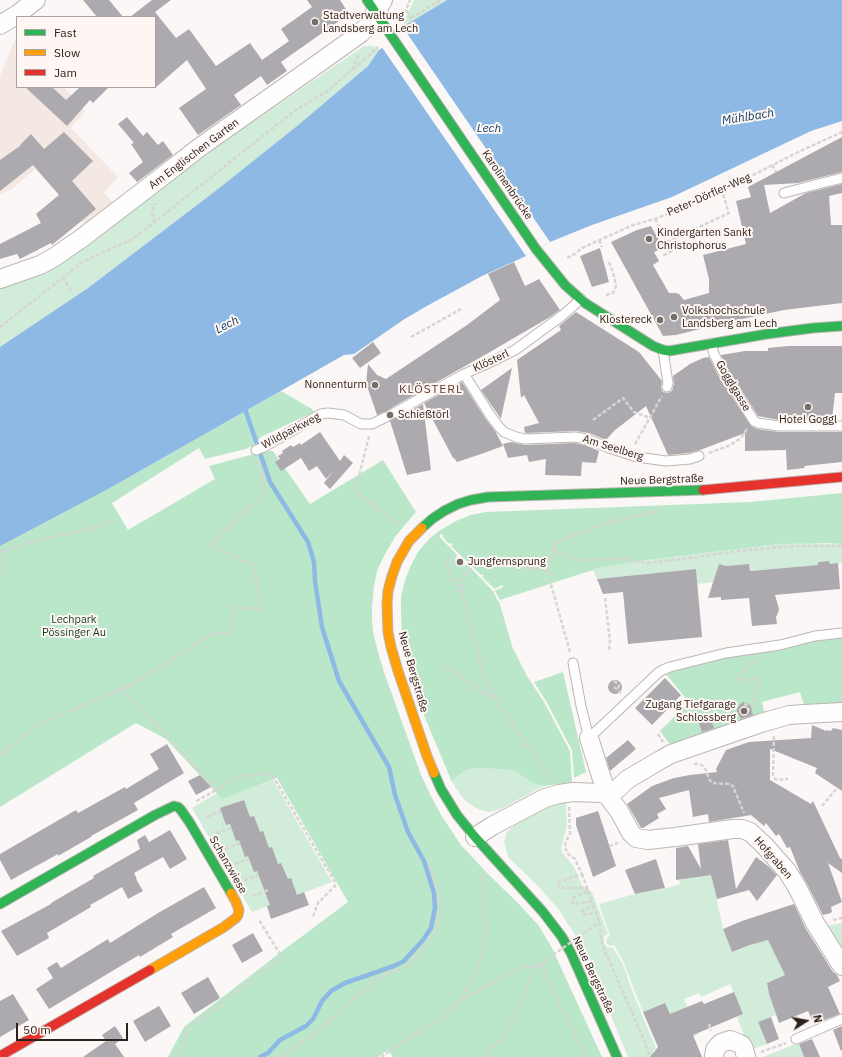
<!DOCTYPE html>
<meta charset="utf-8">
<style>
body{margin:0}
#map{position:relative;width:842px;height:1057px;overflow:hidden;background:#fbf7f6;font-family:"IBM Plex Sans",sans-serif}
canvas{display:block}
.legend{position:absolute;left:16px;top:16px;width:140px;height:72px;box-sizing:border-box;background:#fef6f3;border:1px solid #aba19d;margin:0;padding:5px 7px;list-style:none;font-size:12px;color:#2e211b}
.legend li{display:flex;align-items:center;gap:8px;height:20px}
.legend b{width:20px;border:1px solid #aba19d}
.north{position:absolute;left:786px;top:1001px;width:40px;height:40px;-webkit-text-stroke:3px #fef6f3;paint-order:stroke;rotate:79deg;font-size:11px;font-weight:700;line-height:16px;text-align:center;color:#2e211b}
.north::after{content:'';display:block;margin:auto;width:14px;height:18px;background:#2e211b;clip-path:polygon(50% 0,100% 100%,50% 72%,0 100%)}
.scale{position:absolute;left:16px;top:1023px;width:112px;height:18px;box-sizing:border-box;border:2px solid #2e211b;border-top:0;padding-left:5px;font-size:12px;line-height:14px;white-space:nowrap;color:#2e211b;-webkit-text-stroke:3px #fef6f3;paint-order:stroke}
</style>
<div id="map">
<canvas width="842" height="1057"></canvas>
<ul class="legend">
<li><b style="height:5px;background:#30b455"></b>Fast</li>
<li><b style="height:5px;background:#ff9f0a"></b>Slow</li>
<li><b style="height:5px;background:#e5322d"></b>Jam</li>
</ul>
<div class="north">N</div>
<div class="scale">50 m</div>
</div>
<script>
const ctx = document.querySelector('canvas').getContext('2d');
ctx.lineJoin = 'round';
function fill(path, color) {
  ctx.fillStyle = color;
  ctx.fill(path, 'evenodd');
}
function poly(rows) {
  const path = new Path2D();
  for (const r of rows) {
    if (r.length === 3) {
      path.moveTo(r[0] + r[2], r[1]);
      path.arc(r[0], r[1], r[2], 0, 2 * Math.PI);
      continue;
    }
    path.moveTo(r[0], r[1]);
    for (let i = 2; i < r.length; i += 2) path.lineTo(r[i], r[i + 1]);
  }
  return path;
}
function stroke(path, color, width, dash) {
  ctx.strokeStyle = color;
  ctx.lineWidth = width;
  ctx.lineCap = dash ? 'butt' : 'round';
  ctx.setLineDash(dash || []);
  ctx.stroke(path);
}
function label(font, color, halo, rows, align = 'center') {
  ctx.font = font + ' "IBM Plex Sans",sans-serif';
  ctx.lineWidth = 4;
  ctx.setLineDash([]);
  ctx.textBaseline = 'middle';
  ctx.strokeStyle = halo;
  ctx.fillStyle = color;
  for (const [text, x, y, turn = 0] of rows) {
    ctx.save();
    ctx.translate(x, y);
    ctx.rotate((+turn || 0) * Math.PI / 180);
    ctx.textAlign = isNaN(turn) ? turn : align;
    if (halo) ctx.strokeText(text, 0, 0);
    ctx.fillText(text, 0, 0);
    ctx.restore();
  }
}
fill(poly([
 [17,35,17,87,64,87,85,111,71,128,118,177,104,193,114,204,86,227,58,193,35,169,12,189,0,195,0,76]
]), '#f4e8e3');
fill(poly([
 [414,0,447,0,404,26,404,21],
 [364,46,371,46,375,47,379,50,368,66,297,126,218,189,88,288,0,347,0,287,152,194,251,123],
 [804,543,842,544,842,563,830,564,829,561,818,562,818,565,750,571,749,564,726,566,722,565,718,567,720,581,697,584,696,569,597,579,593,569,647,560,738,549,780,544],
 [479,768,513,770,534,784,544,786,499,810,488,812,480,810,471,805,462,797,452,782,454,778,466,770],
 [273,780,332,882,252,912,192,808,217,793,222,798],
 [566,801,567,826,561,848,562,852,574,867,582,885,592,892,608,934,604,937,604,943,607,947,613,948,622,962,633,993,656,1048,653,1051,653,1057,628,1057,591,967,575,935,559,910,538,886,508,857,504,842,507,832,515,825,551,806],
 [711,873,723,929,732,952,768,939,785,975,767,983,769,994,776,1015,758,1022,767,1044,750,1050,737,1017,743,1014,730,984,701,997,699,993,684,999,699,1034,681,1042,665,1003,643,1012,623,961,614,945,610,946,606,943,607,938,610,936,599,904,635,894,664,889,680,884,679,880],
 [842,923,842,954,825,926],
 [798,1043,804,1057,763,1057]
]), '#d1edd9');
fill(poly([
 [281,391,312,409,314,412,261,437,252,446,246,449,205,459,199,448,112,503,128,530,215,479,209,466,265,451,273,451,310,504,383,460,416,512,395,537,385,554,377,571,374,586,372,606,372,619,373,632,378,652,384,672,421,775,430,794,441,815,461,845,488,874,517,902,539,926,552,948,602,1057,393,1057,388,1050,378,1057,168,1057,184,1027,277,955,348,902,277,778,222,799,166,739,136,723,0,807,0,546,6,543,110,488],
 [842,493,842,544,828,543,780,544,647,560,593,569,593,570,500,600,495,591,503,587,502,585,495,589,482,577,484,576,482,574,481,575,451,546,453,544,451,543,449,544,442,536,443,535,441,534,439,536,457,555,455,560,456,563,461,566,464,566,467,564,493,591,498,601,499,601,512,646,527,676,544,702,570,751,572,782,544,786,534,784,513,770,479,768,466,770,454,778,452,782,425,718,402,635,401,614,401,597,405,580,411,565,418,552,429,539,439,531,456,521,471,515,486,512,750,502],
 [842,636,842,704,804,705,800,692,762,702,765,714,671,746,660,731,689,702,664,672,724,655],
 [563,672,586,772,574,778,572,750,546,701,534,682]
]), '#bae7c9');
fill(poly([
 [447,0,842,0,842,121,811,131,672,197,592,225,550,242,524,257,482,276,425,307,403,320,354,354,344,355,110,488,6,543,0,546,0,347,88,288,218,189,297,126,368,66,379,50,407,31,404,26]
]), '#8db9e4');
fill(poly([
 [402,26,550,242,526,256,381,46,404,30]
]), '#fbf7f6');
stroke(poly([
 [244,406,270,482,308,542,314,562,315,581,322,627,339,681,389,767,395,795,408,832,424,861,434,893,435,908,431,928,423,940,404,961,394,966,345,983,331,991,322,1001,313,1019,306,1026,280,1040,268,1053,260,1057]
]), '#8db9e4', 4.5);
fill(poly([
 [83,0,109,0,123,17,97,17],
 [152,0,171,0,155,12,176,38,189,29,216,66,250,43,262,60,289,41,281,29,312,7,307,0,340,0,349,14,281,62,287,71,267,85,261,76,234,95,241,105,198,135,179,108,206,89,187,60,155,88,155,17,130,17],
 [25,87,52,87,66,100,79,88,78,87,109,87,93,103,90,100,67,126],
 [127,117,143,136,147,132,158,145,163,141,173,155,137,182,129,173,143,162,131,144,134,143,118,124],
 [64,132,93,161,72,181,96,209,52,245,51,243,20,259,17,254,0,259,0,244,41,223,36,214,59,195,33,165,0,191,0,160,20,146,21,144,31,134,44,149],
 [842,137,842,172,798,183,764,185,770,213,806,193,842,184,842,193,829,196,831,225,842,225,842,303,784,310,728,322,676,335,663,336,611,242,637,230,651,226,663,248,654,252,659,261,653,265,669,293,676,293,679,294,684,300,709,293,709,279,703,255,746,244,736,201,751,197,748,187],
 [600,248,609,282,592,287,580,256],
 [514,262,525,286,539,279,560,310,550,317,490,352,391,408,388,412,384,412,377,415,366,383,368,364,377,375,386,379,467,325,500,300,488,274],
 [576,312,639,352,662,381,661,388,663,392,668,393,672,391,674,384,673,376,690,364,703,358,709,357,718,375,751,426,757,429,779,432,842,432,842,462,804,466,805,468,787,470,786,450,745,451,745,433,700,450,689,453,668,455,646,406,614,431,606,440,589,433,576,431,525,433,524,427,539,423,524,395,521,398,517,360,561,330,559,326],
 [373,342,381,353,360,368,352,358],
 [788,346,842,346,842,393,835,393,832,420,779,420,758,416,728,369,721,355,745,351,768,351,768,348],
 [512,368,501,418,501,419,481,390],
 [462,382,485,418,495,431,503,446,484,453,457,462,454,458,453,458,424,403],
 [423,404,431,470,407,475,390,421,392,418,397,418],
 [320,432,340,461,344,455,353,463,330,489,324,483,334,470,326,479,317,466,309,471,301,458,281,471,275,462,280,459,278,456,283,453,282,451,291,445,293,447,300,443,301,445],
 [511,442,525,445,575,443,585,445,599,451,596,463,582,462,581,476,545,475,546,459,529,462,527,455,508,458,503,444],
 [829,561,830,564,838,563,840,589,775,595,779,609,778,613,776,617,777,624,752,626,749,598,721,600,721,597,708,598,719,564,726,566,749,564,750,571,818,565,818,562],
 [696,569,702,637,628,644,623,592,603,594,597,579],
 [665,678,681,695,652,725,635,708],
 [615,687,7],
 [743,702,747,703,749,704,751,707,753,715,741,719,737,712,737,709,740,704],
 [705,717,710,717,714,728,702,732,698,720],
 [812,725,826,731,826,730,831,731,833,728,842,730,842,791,815,773,817,768,770,749,770,780,811,804,813,801,840,858,842,859,842,873,828,863,842,902,831,907,832,912,830,913,831,913,823,915,806,882,800,872,790,847,787,848,779,834,776,836,766,823,764,826,751,815,709,822,708,814,693,817,689,790,659,798,666,809,657,814,659,818,643,828,641,828,633,814,627,804,652,786,674,778,690,775,717,772,716,769,726,750,749,742,811,738],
 [628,740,636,749,610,771,606,758],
 [167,744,184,773,134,803,138,810,91,836,91,837,58,856,58,854,11,880,0,860,0,854,76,810,78,813,125,787,126,789,159,769,150,754],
 [200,775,211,787,196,795,188,781],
 [244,800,250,817,254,816,260,832,263,831,269,848,272,847,278,864,281,863,288,879,291,878,297,895,304,892,309,905,271,919,267,906,270,905,257,871,254,872,248,856,245,857,239,840,236,841,230,824,226,825,220,808],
 [598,811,616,866,593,877,576,825,576,818],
 [170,830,187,859,170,869,163,857,134,873,137,879,136,879,143,891,128,899,122,887,90,905,91,907,47,933,49,938,17,956,1,931,51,904,51,903,94,878,93,876,140,849,137,840,145,835,149,842],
 [728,840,736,889,756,857,768,866,777,875,757,901,749,890,717,899,711,875,676,880,676,848,688,846,701,869,698,844],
 [656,859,665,888,635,894,625,870],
 [204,887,216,908,171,934,173,937,140,957,139,955,49,1009,36,989,53,978,47,968,57,962,61,968,108,939,110,943,158,913],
 [794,904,806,929,833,972,837,975,840,981,828,987,840,1014,814,1024,808,1011,779,1023,769,994,767,983,785,975,768,940,750,945,732,952,723,929,742,921],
 [253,933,263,951,242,963,232,945],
 [208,977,220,998,194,1014,181,993],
 [734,992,743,1014,693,1035,702,1057,650,1057,658,1047,643,1012,665,1003,670,1014,702,1001,704,1004],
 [13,994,29,1020,0,1037,0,1001],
 [159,1006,171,1026,145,1042,133,1021],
 [771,1017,779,1039,767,1044,758,1022],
 [115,1026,123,1038,115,1044,124,1057,83,1057,106,1041,102,1035],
 [842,1026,842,1050,841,1051,833,1030],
 [812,1039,820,1057,804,1057,799,1044]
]), '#acaaaf');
const lane = poly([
 [784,193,822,183,842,178],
 [711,343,714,354,723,372,754,421,758,423,779,426,810,426],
 [663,350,668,383,667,387],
 [464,374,490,415,499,427,504,432,516,437,525,439,575,437,587,439,609,448,637,457,666,461,690,459,699,456],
 [394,413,464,374,489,363,515,350,563,315,581,299],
 [814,426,842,426],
 [256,450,264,447,321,414,328,413,344,415,361,424,372,424,386,417],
 [573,663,581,706,589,738,659,672,665,669,670,667,726,653,780,645,815,636,842,633],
 [796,1039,842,1019]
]);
const street = poly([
 [0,25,18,14,36,0],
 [0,279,40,265,53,258,82,238,159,179,200,147,302,75,361,33,368,25,383,0],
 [589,738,607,795,619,811,631,833,636,838,648,840,675,837,733,829,742,829,750,832,764,845,787,871,797,887,815,923,842,966],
 [574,792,600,793,607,795,616,790,628,779,662,759,671,754,761,723,789,715,805,714,842,712],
 [475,837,492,826,545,798,559,794,573,792],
 [714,1057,715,1050,718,1046,721,1043,730,1040,738,1043,742,1045,744,1049,746,1057]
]);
const fast = poly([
 [367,0,390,34],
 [536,249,565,285,585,303,653,346,663,350,669,351,767,334,813,328,842,326],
 [422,528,432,519,444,511,458,504,471,500,488,497,703,490],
 [434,773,441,789,457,815,475,837,543,912,562,937,571,953,617,1057],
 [0,904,155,815,174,806,178,807,181,810,190,823,231,893]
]);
const slow = poly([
 [422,528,409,541,397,562,392,576,388,591,387,604,388,632,391,647,398,671,427,756,434,773],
 [150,970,224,927,236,918,238,915,239,910,236,902,231,893]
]);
const jam = poly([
 [703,490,842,477],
 [0,1056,150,970]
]);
stroke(lane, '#bdb5b2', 11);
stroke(street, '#bdb5b2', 20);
stroke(fast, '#bdb5b2', 11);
stroke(slow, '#bdb5b2', 11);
stroke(jam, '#bdb5b2', 11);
stroke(poly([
 [406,10,412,20,406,27],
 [411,18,441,0],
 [402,19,410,0],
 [354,69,378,47],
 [772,165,776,172],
 [655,219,672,251,662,256],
 [155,222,152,214,155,203],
 [599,240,602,247],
 [667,242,729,213,722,191],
 [567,258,575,254,582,248,633,225,655,219,722,191,798,152,842,132],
 [63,277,72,293],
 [606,295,613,293,616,286,613,272,608,260],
 [0,327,84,261,133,239,297,109,329,90,353,69,359,54],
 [411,337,461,309],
 [593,420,623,398,634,412,650,418],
 [369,436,357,484,356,489,360,495,393,520,402,525],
 [635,444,662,396],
 [709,453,728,446,735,442,741,438,747,429],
 [554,549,557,552,577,560,622,559,647,563,682,559,738,551,781,547,804,546,842,546],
 [0,552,35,541,98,527,115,519],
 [449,556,447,560,447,565,461,594],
 [473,567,475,566,506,565,547,570],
 [471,569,467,572,464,577,462,585,463,596,486,684,498,703,551,780],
 [0,577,4,572,5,550],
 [605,598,610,641,609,652],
 [570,652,547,570,554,549,556,544,565,539,607,523,659,511],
 [754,661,737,677,736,680,760,678,753,699,757,709],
 [446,666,495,701],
 [614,681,619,685,618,690],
 [614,687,621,693],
 [123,689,216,790,195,802],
 [744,704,747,705,749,711],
 [658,734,663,742],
 [774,736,773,775,775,779,778,780,788,779],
 [0,754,42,723,133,684,211,634,231,633,234,608,262,609,253,565,209,545,265,493,259,460],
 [694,764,699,764,703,766,706,770,709,779,712,783,729,784,733,786,744,813],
 [216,790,230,781,247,775,269,774,274,778,335,882,335,886,318,903,313,916],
 [822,806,837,788],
 [569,807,570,834,566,841,565,846,567,853,575,859,582,874,559,882,557,884,559,888,587,888,588,891,573,898,572,901,573,903,575,904,592,901,593,905,583,910,582,912,584,915,596,913,600,925,601,940,603,947,645,1042,650,1057],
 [207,817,221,811],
 [216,833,231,828],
 [609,846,618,843],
 [225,849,240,843],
 [235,864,249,859],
 [582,874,587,888],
 [244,880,259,875],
 [588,891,592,901],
 [253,896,268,890],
 [593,905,596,913],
 [833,920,842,918],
 [584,933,600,922],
 [541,964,556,997,586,1057],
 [462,1000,513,971,526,966,536,968],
 [796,1016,800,1025],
 [709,1024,711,1031],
 [761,1052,786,1043],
 [178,1057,188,1029,281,958,280,954,259,920],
 [282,1057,315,1033,376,980,389,973,406,967,421,951,437,929,440,908,436,885,429,863],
 [381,1057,413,1035,441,1019,461,1000,477,968,486,937,483,875,484,873],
 [486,1057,508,1029,536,968,553,956]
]), '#d7d5d3', 2.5, [4, 2]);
stroke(lane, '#fefefe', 9);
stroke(street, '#fefefe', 18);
stroke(fast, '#30b455', 9);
stroke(slow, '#ff9f0a', 9);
stroke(jam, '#e5322d', 9);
const fastBridge = poly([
 [390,34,536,249]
]);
stroke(fastBridge, '#bdb5b2', 11, []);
stroke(poly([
 [553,955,584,933]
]), '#d7d5d3', 2.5, [4, 2]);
stroke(fastBridge, '#30b455', 9);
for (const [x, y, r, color] of [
 [315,22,4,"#766c68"],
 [649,239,4,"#766c68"],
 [674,317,4,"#766c68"],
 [660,320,4,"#766c68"],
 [375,385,4,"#766c68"],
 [808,407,4,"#766c68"],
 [390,415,4,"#766c68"],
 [460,562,4,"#766c68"],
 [744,711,4,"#766c68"]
]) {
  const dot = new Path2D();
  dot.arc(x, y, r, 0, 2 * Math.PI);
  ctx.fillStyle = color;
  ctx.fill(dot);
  stroke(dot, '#fef6f3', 1.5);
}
label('11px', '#2e211b', '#fef6f3', [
 ["Stadtverwaltung",323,16],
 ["Landsberg am Lech",323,29],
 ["Kindergarten Sankt",657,233],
 ["Christophorus",657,246],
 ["Volkshochschule",682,311],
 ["Landsberg am Lech",682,324],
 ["Klostereck",652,320,"right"],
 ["Nonnenturm",367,385,"right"],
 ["Schießtörl",398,415],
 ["Hotel Goggl",808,420,"center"],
 ["Jungfernsprung",468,562],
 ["Zugang Tiefgarage",736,705,"right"],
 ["Schlossberg",736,718,"right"]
], 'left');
label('11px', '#2e211b', '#fef6f3', [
 ["Am Englischen Garten",194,154,-37],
 ["Karolinenbrücke",507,185,56],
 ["Peter-Dörfler-Weg",709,195,-24],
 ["Klösterl",491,361,-25],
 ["Gogglgasse",733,386,59],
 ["Wildparkweg",291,431,-28],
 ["Am Seelberg",613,448,17],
 ["Neue Bergstraße",662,480,-2],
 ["Neue Bergstraße",413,672,74],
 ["Hofgraben",773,858,49],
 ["Schanzwiese",228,865,60],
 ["Neue Bergstraße",593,975,65]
]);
label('11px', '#143923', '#fef6f3', [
 ["Lechpark",74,620],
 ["Pössinger Au",74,633]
]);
label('italic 12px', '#0e3e66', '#fef6f3', [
 ["Mühlbach",748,117,-9],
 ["Lech",489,129],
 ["Lech",227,325,-27]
]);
ctx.letterSpacing = '1px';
label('12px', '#583c2e', '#fef6f3', [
 ["KLÖSTERL",431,390]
]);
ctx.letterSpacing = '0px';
</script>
